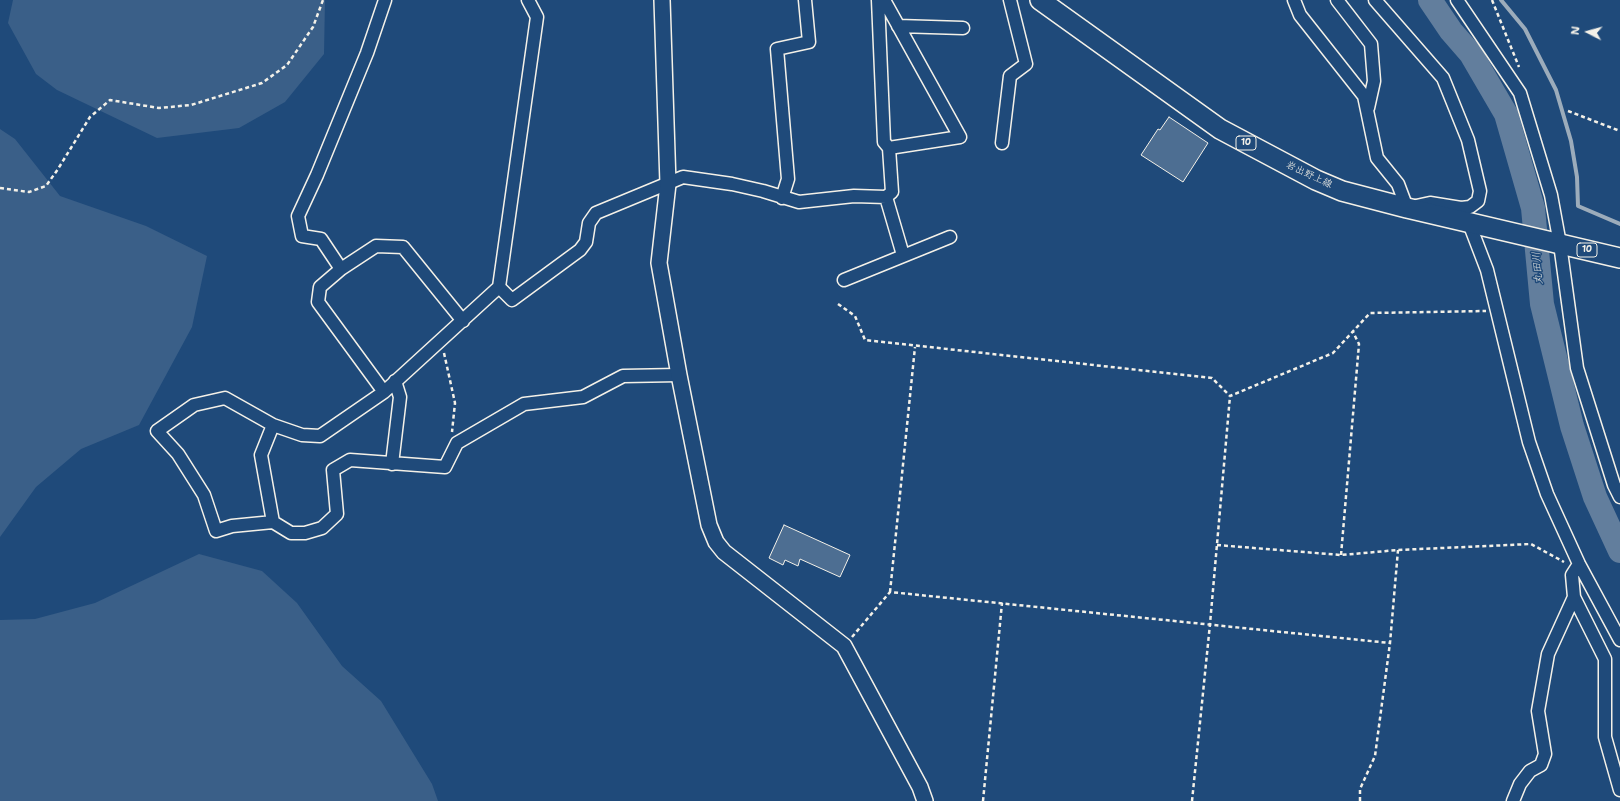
<!DOCTYPE html>
<meta charset="utf-8">
<style>
body{margin:0}
#map{position:relative;width:1620px;height:801px;overflow:hidden;background:#1f4a7a;font-family:"Shantell Sans",sans-serif}
canvas{display:block}
.north{position:absolute;left:1568px;top:12px;width:40px;height:40px;-webkit-text-stroke:3px #1f4a7a;paint-order:stroke;rotate:276deg;font-size:11px;font-weight:700;line-height:16px;text-align:center;color:#f4f1e8}
.north::after{content:'';display:block;margin:auto;width:14px;height:18px;background:#f4f1e8;clip-path:polygon(50% 0,100% 100%,50% 72%,0 100%)}
</style>
<div id="map">
<canvas width="1620" height="801"></canvas>
<div class="north">N</div>
</div>
<script>
const ctx = document.querySelector('canvas').getContext('2d');
ctx.lineJoin = 'round';
function fill(path, color) {
  ctx.fillStyle = color;
  ctx.fill(path, 'evenodd');
}
function poly(rows) {
  const path = new Path2D();
  for (const r of rows) {
    path.moveTo(r[0], r[1]);
    for (let i = 2; i < r.length; i += 2) path.lineTo(r[i], r[i + 1]);
  }
  return path;
}
function stroke(path, color, width, dash) {
  ctx.strokeStyle = color;
  ctx.lineWidth = width;
  ctx.lineCap = dash ? 'butt' : 'round';
  ctx.setLineDash(dash || []);
  ctx.stroke(path);
}
function label(font, color, halo, rows, align = 'center') {
  ctx.font = font + ' "Shantell Sans","Klee One",sans-serif';
  ctx.lineWidth = 3;
  ctx.setLineDash([]);
  ctx.textBaseline = 'middle';
  ctx.strokeStyle = halo;
  ctx.fillStyle = color;
  for (const [text, x, y, turn = 0] of rows) {
    ctx.save();
    ctx.translate(x, y);
    ctx.rotate((+turn || 0) * Math.PI / 180);
    ctx.textAlign = isNaN(turn) ? turn : align;
    if (halo) ctx.strokeText(text, 0, 0);
    ctx.fillText(text, 0, 0);
    ctx.restore();
  }
}
fill(poly([
 [13,0,325,0,324,54,285,102,239,128,157,138,57,90,36,74,8,23],
 [0,129,15,139,60,196,146,226,207,256,192,327,139,425,81,449,36,487,0,537],
 [199,554,262,571,297,603,342,666,381,701,432,784,438,801,0,801,0,620,35,619,95,603]
]), '#3a5f88');
stroke(poly([
 [1501,0,1525,29,1556,90,1571,141,1577,177,1578,206,1620,224]
]), '#9cacbb', 4);
stroke(poly([
 [1430,0,1451,31,1471,54,1506,114,1533,208,1542,304,1572,426,1595,497,1620,551]
]), '#627e9d', 24);
const building = poly([
 [1169,117,1208,143,1183,182,1141,155,1158,129,1160,130,1169,117],
 [784,525,850,555,840,577,800,559,798,566,785,560,783,565,769,558,784,525]
]);
fill(building, '#4d6e92');
stroke(building, '#f4f1e8', 1);
const minor = poly([
 [528,0,537,17,499,287,384,392,320,436,302,435,273,425,261,455,273,522,291,533,305,533,322,528,337,514,333,470,350,460,445,467,457,443,524,404,583,397,623,376,679,375],
 [884,0,960,137,889,148],
 [1294,0,1300,15,1364,96,1377,158,1398,184,1407,208,1430,203,1461,208,1470,207,1478,201,1480,191,1468,140,1443,78,1375,0],
 [1337,0,1371,44,1374,81,1368,108],
 [1457,0,1520,93,1551,195,1560,244,1577,368,1614,485,1620,497],
 [898,26,963,28],
 [1002,143,1010,76,1026,64,1010,0],
 [886,197,903,255],
 [782,198,788,179,777,49,809,42,805,0],
 [1469,223,1487,270,1529,442,1547,494,1579,564,1620,640],
 [341,269,321,239,302,236,298,216,317,175,367,53,385,0],
 [844,280,950,237],
 [499,287,512,300,580,250,586,242,589,223,596,213,683,177,732,184,763,191,799,202,854,196,886,197,892,192,889,148,884,142,878,0],
 [384,392,318,302,320,287,341,269,376,246,403,247,463,321],
 [392,464,400,397,395,381],
 [273,522,232,526,216,531,204,495,178,454,157,431,194,405,225,398,273,425],
 [1574,597,1605,659,1605,737,1620,790],
 [1513,801,1520,784,1530,771,1541,765,1545,754,1538,711,1548,654,1574,597,1572,575,1579,564]
]);
const tertiary = poly([
 [662,0,668,184,659,263,679,375,709,525,716,542,724,552,844,646,920,787,925,801]
]);
const primary = poly([
 [1040,0,1220,129,1316,180,1342,191,1407,208,1620,258]
]);
stroke(minor, '#f4f1e8', 15);
stroke(tertiary, '#f4f1e8', 18);
stroke(primary, '#f4f1e8', 22);
stroke(poly([
 [1492,0,1519,67],
 [1568,111,1620,131],
 [0,188,29,192,46,186,58,169,90,117,110,100,159,108,191,105,262,83,287,65,313,27,323,0],
 [838,304,855,316,865,340,1212,378,1230,396,1333,353,1370,313,1486,311],
 [444,353,455,403,452,432],
 [1217,545,1341,555,1398,550,1531,544,1564,562],
 [1341,555,1359,344,1353,332],
 [890,592,915,347],
 [852,637,890,592,1390,643],
 [983,801,1002,603],
 [1192,801,1210,624,1230,396],
 [1360,801,1360,789,1375,756,1390,643,1398,550]
]), '#f4f1e8', 2.5, [4, 3]);
stroke(minor, '#1f4a7a', 12);
stroke(tertiary, '#1f4a7a', 15);
stroke(primary, '#1f4a7a', 19);
for (const [x, y, w] of [
 [1246,143,20],
 [1587,250,20]
]) {
  const box = new Path2D();
  box.roundRect(x - w / 2, y - 7, w, 14, 3);
  ctx.fillStyle = '#1f4a7a';
  ctx.fill(box);
  stroke(box, '#f4f1e8', 1);
}
label('bold 9px', '#f4f1e8', null, [
 ["10",1246,143],
 ["10",1587,250]
]);
label('10px', '#f4f1e8', '#1f4a7a', [
 ["岩出野上線",1309,175,25]
]);
label('italic 11px', '#dee0dd', '#1f4a7a', [
 ["丸田川",1538,268,-95]
]);
</script>
